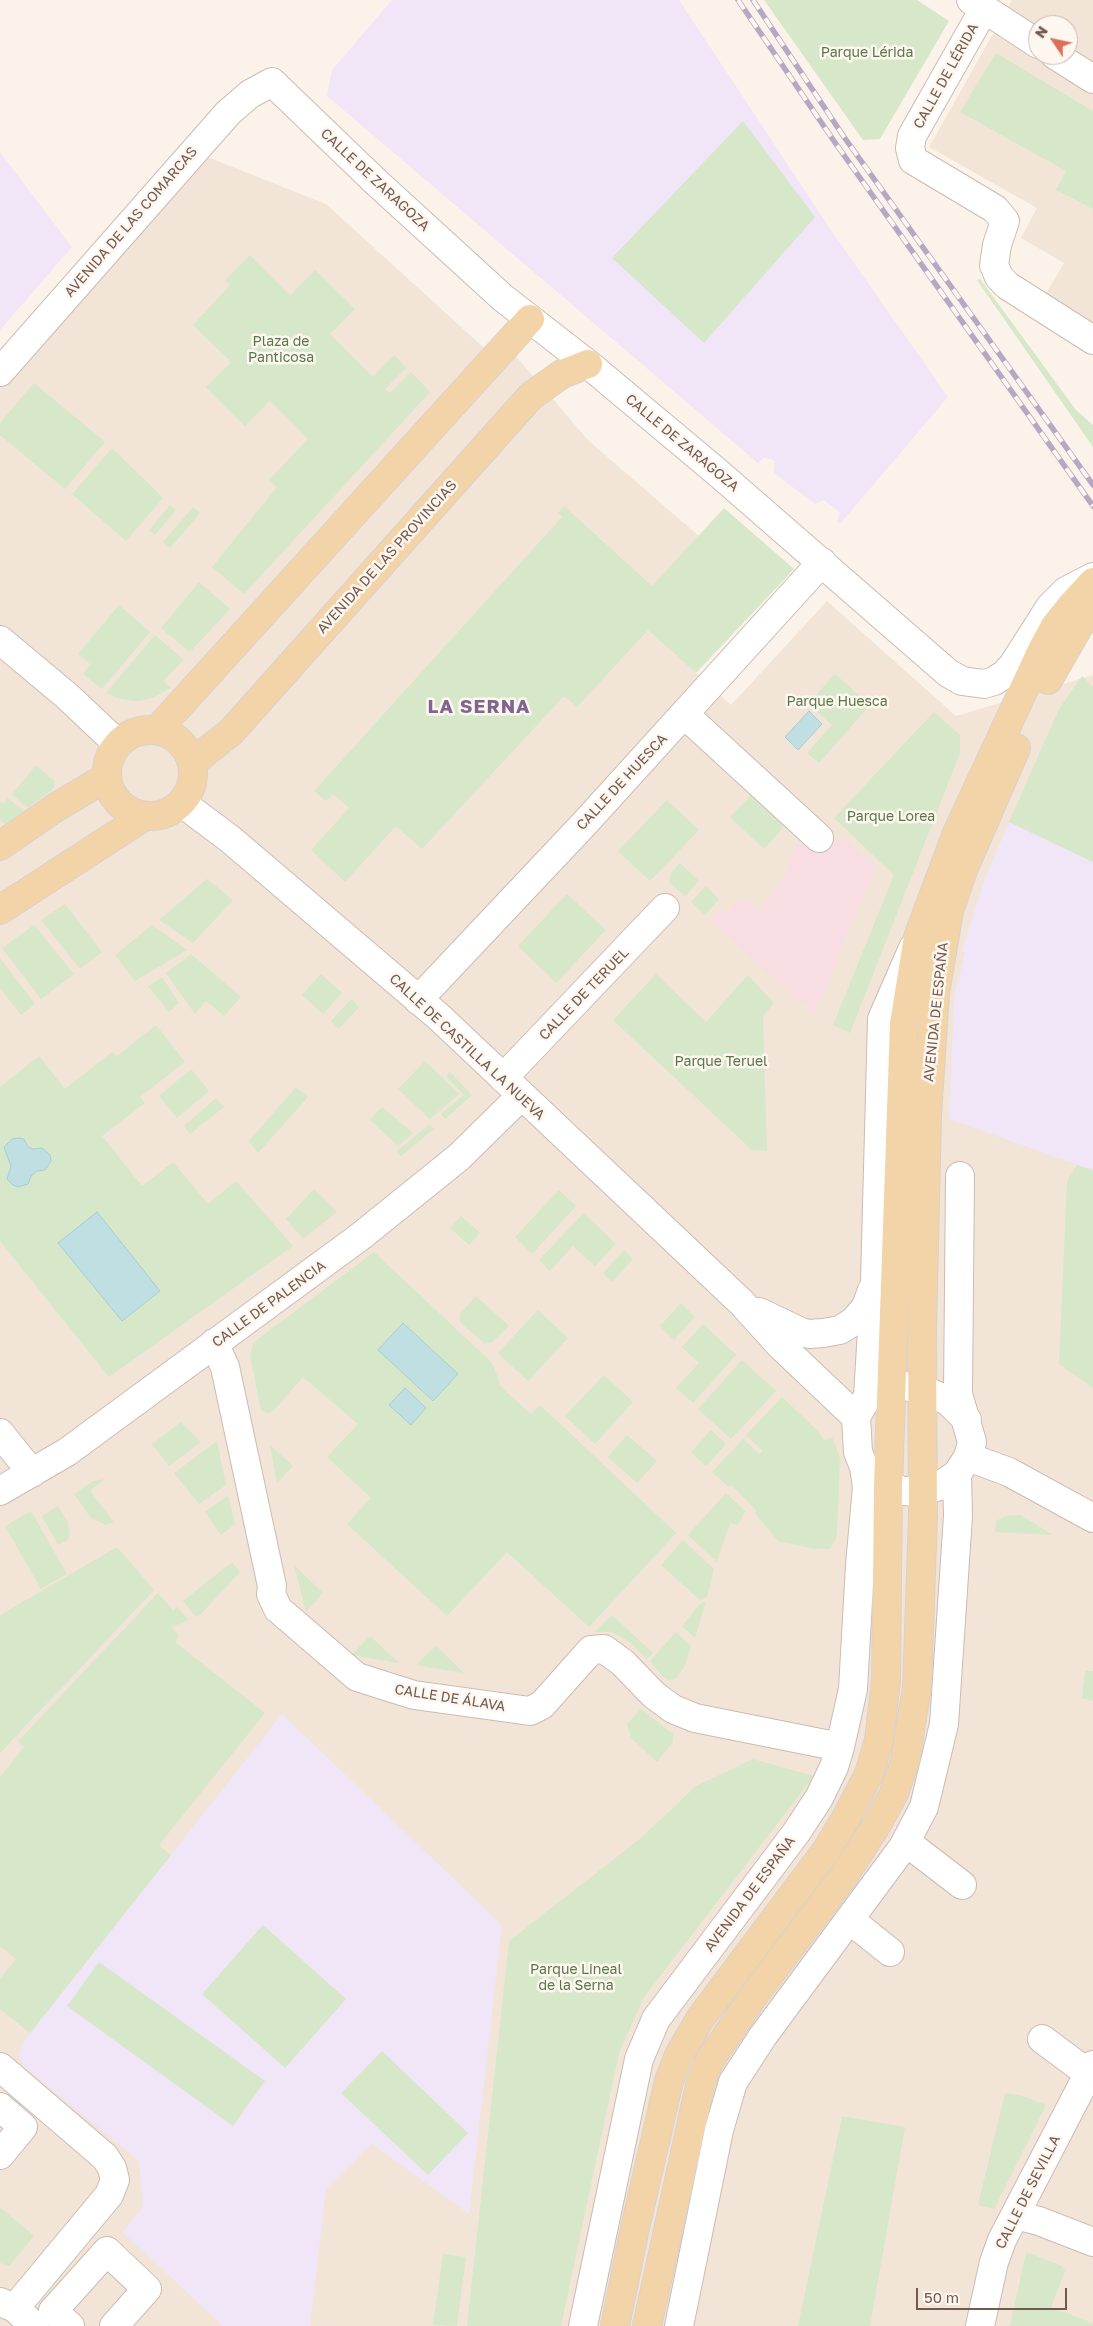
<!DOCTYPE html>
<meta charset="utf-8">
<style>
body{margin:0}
#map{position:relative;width:1093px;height:2326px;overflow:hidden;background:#fbf3e9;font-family:"Golos Text",sans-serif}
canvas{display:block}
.north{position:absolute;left:1028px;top:15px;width:50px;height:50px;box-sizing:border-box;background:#fef7f0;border:1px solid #c6b8b0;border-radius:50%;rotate:304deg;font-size:14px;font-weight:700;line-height:20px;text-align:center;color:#735a4f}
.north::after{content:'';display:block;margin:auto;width:18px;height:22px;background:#d9715a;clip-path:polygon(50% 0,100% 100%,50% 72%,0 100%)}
.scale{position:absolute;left:916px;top:2288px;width:151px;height:22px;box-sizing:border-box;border:2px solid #735a4f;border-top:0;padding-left:6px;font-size:15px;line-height:18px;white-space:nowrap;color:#735a4f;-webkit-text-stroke:4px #fef7f0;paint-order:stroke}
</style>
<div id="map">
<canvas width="1093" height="2326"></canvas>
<div class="north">N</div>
<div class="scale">50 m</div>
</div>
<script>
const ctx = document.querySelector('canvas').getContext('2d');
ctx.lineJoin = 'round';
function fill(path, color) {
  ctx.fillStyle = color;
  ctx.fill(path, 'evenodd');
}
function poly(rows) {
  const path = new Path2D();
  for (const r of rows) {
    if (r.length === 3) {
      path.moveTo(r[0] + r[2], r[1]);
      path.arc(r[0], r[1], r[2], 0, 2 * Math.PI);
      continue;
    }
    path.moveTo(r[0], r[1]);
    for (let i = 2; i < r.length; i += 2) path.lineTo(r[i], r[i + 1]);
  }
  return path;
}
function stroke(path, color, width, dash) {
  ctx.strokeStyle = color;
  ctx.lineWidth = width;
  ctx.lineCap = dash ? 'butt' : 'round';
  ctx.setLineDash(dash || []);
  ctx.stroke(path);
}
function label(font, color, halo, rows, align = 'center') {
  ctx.font = font + ' "Golos Text",sans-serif';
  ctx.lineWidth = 5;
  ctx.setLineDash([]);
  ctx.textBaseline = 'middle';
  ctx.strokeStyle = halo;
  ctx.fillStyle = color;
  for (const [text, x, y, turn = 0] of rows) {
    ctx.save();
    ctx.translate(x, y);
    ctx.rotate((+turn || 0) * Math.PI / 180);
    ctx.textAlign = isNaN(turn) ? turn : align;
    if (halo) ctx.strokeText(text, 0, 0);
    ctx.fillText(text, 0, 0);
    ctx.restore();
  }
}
fill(poly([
 [1012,0,1093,0,1093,325,1044,297,1064,263,1021,238,1037,208,929,147],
 [1038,25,1068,25,1068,55,1038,55],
 [200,154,326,204,493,356,507,346,589,441,707,543,716,570,657,637,731,705,827,601,956,716,1093,675,1093,2326,0,2326,0,367]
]), '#f2e5d8');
fill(poly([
 [392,0,679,0,833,233,948,397,840,524,837,522,840,513,824,500,815,504,774,473,775,462,771,459,763,458,758,463,327,96,332,70],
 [0,152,72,247,0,330],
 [1009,822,1093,862,1093,1170,949,1119,954,1004,956,988,965,953,962,951,985,878],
 [282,1714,502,1925,469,2214,372,2144,326,2189,310,2326,223,2326,122,2232,143,2207,139,2161,23,2066,19,2056,24,2041]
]), '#f0e6f7');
fill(poly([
 [826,830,838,841,842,836,876,867,816,1011,810,1011,713,922,713,919,721,909,727,912,738,900,756,906,755,909,758,911,778,889,797,843,809,849]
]), '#f8dde2');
fill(poly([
 [764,0,917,0,949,21,880,139,863,140],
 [996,53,1093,111,1093,209,1056,190,1066,171,960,112],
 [743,121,815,217,704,343,612,258],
 [250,255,290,295,315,270,355,309,330,334,373,377,394,355,406,368,385,389,390,393,411,372,430,392,244,594,212,567,277,487,269,480,308,439,270,401,245,426,206,387,231,362,193,325,230,285,225,280],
 [980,279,1076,410,1093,425,1093,447,977,280],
 [34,383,105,442,65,489,0,435,0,423],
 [112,448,163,498,126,541,72,494],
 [170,505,176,510,155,535,149,530],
 [564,506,652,586,724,508,794,569,696,673,648,630,577,707,564,696,422,849,396,826,345,882,311,850,349,808,333,794,326,801,314,791,562,517,558,513],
 [193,507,200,513,170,548,163,542],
 [199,582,230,609,190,652,161,628],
 [119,605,150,632,102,689,83,674,90,664,78,654],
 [155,635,184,660,163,681,171,688,152,698,137,701,119,699,106,693],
 [835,674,870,705,819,763,807,753,832,725,808,704],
 [1082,676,1093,687,1093,862,1009,822,1059,709],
 [934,712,960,735,960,753,850,1033,833,1025,894,875,834,818],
 [36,765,54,781,54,788,28,808,12,794],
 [751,795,784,827,764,849,730,817],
 [8,798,24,811,5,824,0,820,0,802,3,804],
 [667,800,699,830,650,881,618,851],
 [680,863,699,881,685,896,669,882,671,873],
 [207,879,233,900,193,943,159,920],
 [706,886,719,899,705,915,691,902],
 [567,894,606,930,556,983,518,946],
 [65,904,102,952,80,969,41,920],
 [34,925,74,974,41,999,2,948],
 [152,925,187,950,135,981,115,955],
 [191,954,241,997,224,1016,206,1001,195,1014,166,973],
 [0,958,35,1004,21,1015,0,988],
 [321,974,342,993,323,1014,302,995],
 [656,974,706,1022,748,975,774,1003,763,1016,767,1151,752,1150,613,1020],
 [162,977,179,1003,169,1012,148,986],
 [351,999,359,1007,339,1029,331,1021],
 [156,1025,185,1062,140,1097,145,1103,102,1136,142,1186,173,1162,208,1204,236,1181,293,1246,109,1377,0,1241,0,1087,39,1056,65,1089,112,1052,117,1056],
 [425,1061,459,1094,430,1119,398,1089],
 [191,1069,209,1091,177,1118,159,1096],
 [450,1072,472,1095,445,1119,441,1114,464,1095,446,1076],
 [296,1087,308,1097,258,1153,249,1141],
 [216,1098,224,1107,190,1134,184,1126],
 [382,1107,413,1133,398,1146,370,1120],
 [430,1124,434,1129,401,1156,396,1152],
 [1077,1165,1093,1170,1093,1388,1059,1364,1067,1181],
 [314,1189,337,1212,303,1239,286,1219],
 [559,1190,576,1206,532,1254,515,1237],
 [584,1213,616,1244,595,1266,573,1246,550,1271,539,1260],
 [461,1216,480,1233,469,1245,450,1228],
 [624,1250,633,1259,612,1282,603,1273],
 [374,1252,488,1359,494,1366,500,1385,511,1396,531,1414,540,1405,676,1533,589,1627,507,1552,447,1616,347,1524,371,1498,327,1457,358,1424,303,1377,274,1410,269,1413,261,1411,250,1355,254,1342],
 [476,1296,509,1326,492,1342,485,1344,460,1322,460,1314],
 [681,1303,695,1317,674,1340,660,1326],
 [538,1310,568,1338,528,1381,498,1353],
 [703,1324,736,1355,693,1403,676,1388,699,1363,682,1347],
 [742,1360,776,1391,731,1439,698,1409],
 [604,1375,633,1402,595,1444,565,1416],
 [782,1397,815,1428,825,1441,832,1437,840,1458,837,1534,836,1540,829,1549,815,1549,778,1541,755,1513,756,1510,731,1485,729,1487,712,1472,743,1439,759,1454,763,1451,746,1435],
 [181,1422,201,1442,169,1466,152,1444],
 [711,1430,726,1444,706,1466,691,1452],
 [627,1435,657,1461,637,1483,608,1457],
 [217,1441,226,1485,199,1504,174,1473],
 [270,1445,293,1466,277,1483],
 [105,1479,90,1491,114,1522,106,1525,91,1518,74,1494,93,1481],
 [726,1493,745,1511,738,1525,730,1523,717,1562,688,1535],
 [228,1495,235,1524,221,1535,205,1512],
 [58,1506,68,1523,70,1534,68,1540,58,1545,42,1516],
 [31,1511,67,1574,41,1589,5,1526],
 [1007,1515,1021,1515,1053,1535,995,1532,996,1521],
 [683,1540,714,1569,707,1597,700,1600,661,1565],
 [117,1547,154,1590,0,1753,0,1615],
 [232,1562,240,1572,200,1615,195,1616,183,1601],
 [294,1565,323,1593,306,1612],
 [158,1593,173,1610,177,1607,189,1620,172,1627,179,1636,175,1642,265,1713,159,1845,171,1855,30,2033,0,2009,0,1979,16,1959,0,1946,0,1777,24,1747,18,1742,24,1735],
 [706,1601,695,1638,682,1626,700,1604],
 [612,1615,653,1653,647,1659,632,1644,618,1635,609,1632,595,1632],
 [676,1632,691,1646,684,1668,675,1679,669,1680,663,1677,650,1661],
 [370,1636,371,1637,399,1663,351,1655],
 [435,1646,436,1646,464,1673,416,1665],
 [1085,1670,1093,1671,1093,1701,1082,1698],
 [641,1709,673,1734,673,1742,657,1762,631,1738,627,1724],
 [753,1759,814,1776,644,1997,619,2053,561,2326,467,2326,509,1941,641,1838,696,1786],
 [263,1925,346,1999,285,2068,202,1994],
 [99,1962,265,2081,233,2126,67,2006],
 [382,2051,468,2133,428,2175,341,2093],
 [1005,2093,1023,2096,1046,2105,994,2209,978,2205],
 [842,2116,905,2127,870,2326,798,2326],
 [0,2207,34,2236,9,2266,0,2263],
 [1026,2252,1062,2266,1065,2271,1051,2307,1093,2323,1093,2326,1010,2326],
 [443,2254,466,2257,457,2326,433,2325]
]), '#d6e8c9');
const water = poly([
 [809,711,822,724,798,750,785,737,809,711],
 [19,1138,24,1139,28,1147,33,1149,42,1148,50,1155,51,1161,45,1170,37,1171,31,1176,28,1184,18,1187,13,1185,7,1179,11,1166,4,1147,12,1139,19,1138],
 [97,1212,160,1291,122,1321,58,1243,97,1212],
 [403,1323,458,1374,433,1401,378,1350,403,1323],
 [405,1388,426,1408,411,1425,389,1405,405,1388]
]);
fill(water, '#bfdfe3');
stroke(water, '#a6cfd4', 1);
const minor = poly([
 [971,0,1038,44],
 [984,9,912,136,910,148,913,160,995,209,1005,221,997,245,994,265,999,277,1008,286,1093,340],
 [1055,55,1093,79],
 [0,372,228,113,250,94,272,82,376,182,503,298,588,364,717,472,948,673,962,681,984,684,994,681,1005,674,1013,665,1050,607,1066,591,1093,577],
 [0,640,67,696,118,744],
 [684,714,819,838],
 [182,803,230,839,439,1017,742,1303,780,1345,856,1417],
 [418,1000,585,823,822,562],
 [503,1078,665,908],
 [759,1312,801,1332,809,1334,823,1333,840,1330,854,1321,866,1307,872,1290],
 [214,1343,225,1367,272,1586,271,1594,278,1609,357,1677,414,1695,530,1711,542,1705,591,1650,604,1649,623,1663,654,1695,673,1709,695,1718,840,1747],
 [868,1396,875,1281,882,1019,913,948],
 [0,1433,32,1473],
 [968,1457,1009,1472,1093,1518],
 [871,1472,888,1486,904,1491,921,1492,940,1486,957,1474,968,1457,972,1442,958,1394,960,1176],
 [0,1491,67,1452,361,1236,459,1157,521,1096],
 [906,1842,962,1885],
 [850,1920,890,1952],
 [1042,2039,1089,2074],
 [0,2067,105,2157,112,2168,115,2180,109,2195,15,2308],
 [0,2107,23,2127,0,2155],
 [1016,2215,1039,2221,1093,2242],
 [0,2302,15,2308,34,2326],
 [70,2326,53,2311,107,2251,147,2289,114,2326],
 [583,2326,639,2059,656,2019,796,1833,819,1798,834,1767,840,1747,853,1689,860,1565,867,1487,864,1467,858,1452,856,1417,868,1396,876,1389,892,1384,922,1389,936,1395,949,1402,967,1420],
 [679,2326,719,2130,733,2082,763,2036,903,1847,924,1807,944,1724,958,1516,957,1474],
 [980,2326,994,2262,1002,2240,1093,2065]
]);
const major = poly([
 [1048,680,1079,626,1093,608],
 [158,729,530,319],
 [150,773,43],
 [193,762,231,732,531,396,562,374,588,364],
 [0,846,55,808,107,777],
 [0,910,145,816],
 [615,2326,635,2228,669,2081,679,2055,700,2019,826,1851,846,1818,869,1774,879,1740,886,1681,888,1486,904,1024,918,937,957,833,1043,648,1055,626,1071,606,1093,582],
 [647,2326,700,2085,710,2060,752,1998,843,1877,876,1826,894,1793,905,1761,917,1687,923,1517,922,1331,927,1116,935,993,949,911,963,870,1016,748]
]);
stroke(minor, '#ccbbb0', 30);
stroke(major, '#d8d1ce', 30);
stroke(minor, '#fff', 28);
stroke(major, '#f3d4a8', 28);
const rail = poly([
 [738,0,836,144,1093,506],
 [753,0,844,137,1093,485]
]);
stroke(rail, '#b6a8c4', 5.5);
stroke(rail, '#fef7f0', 4, [11]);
label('14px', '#587848', '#fef7f0', [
 ["Parque Lérida",867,53],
 ["Plaza de",281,342],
 ["Panticosa",281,358],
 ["Parque Huesca",837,702],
 ["Parque Lorea",891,817],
 ["Parque Teruel",721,1062],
 ["Parque Lineal",576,1970],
 ["de la Serna",576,1986]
]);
label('14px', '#735a4f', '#fef7f0', [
 ["CALLE DE LÉRIDA",946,76,-61],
 ["CALLE DE ZARAGOZA",375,180,43],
 ["AVENIDA DE LAS COMARCAS",131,222,-49],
 ["CALLE DE ZARAGOZA",682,443,40],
 ["AVENIDA DE LAS PROVINCIAS",387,557,-48],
 ["CALLE DE HUESCA",622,782,-47],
 ["CALLE DE TERUEL",584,994,-46],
 ["AVENIDA DE ESPAÑA",936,1012,-84],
 ["CALLE DE CASTILLA LA NUEVA",467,1047,43],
 ["CALLE DE PALENCIA",269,1304,-36],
 ["CALLE DE ÁLAVA",450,1698,9],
 ["AVENIDA DE ESPAÑA",750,1894,-53],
 ["CALLE DE SEVILLA",1028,2192,-63]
]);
ctx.letterSpacing = '1px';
label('bold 19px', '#80668f', '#fef7f0', [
 ["LA SERNA",479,707]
]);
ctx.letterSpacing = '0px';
</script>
